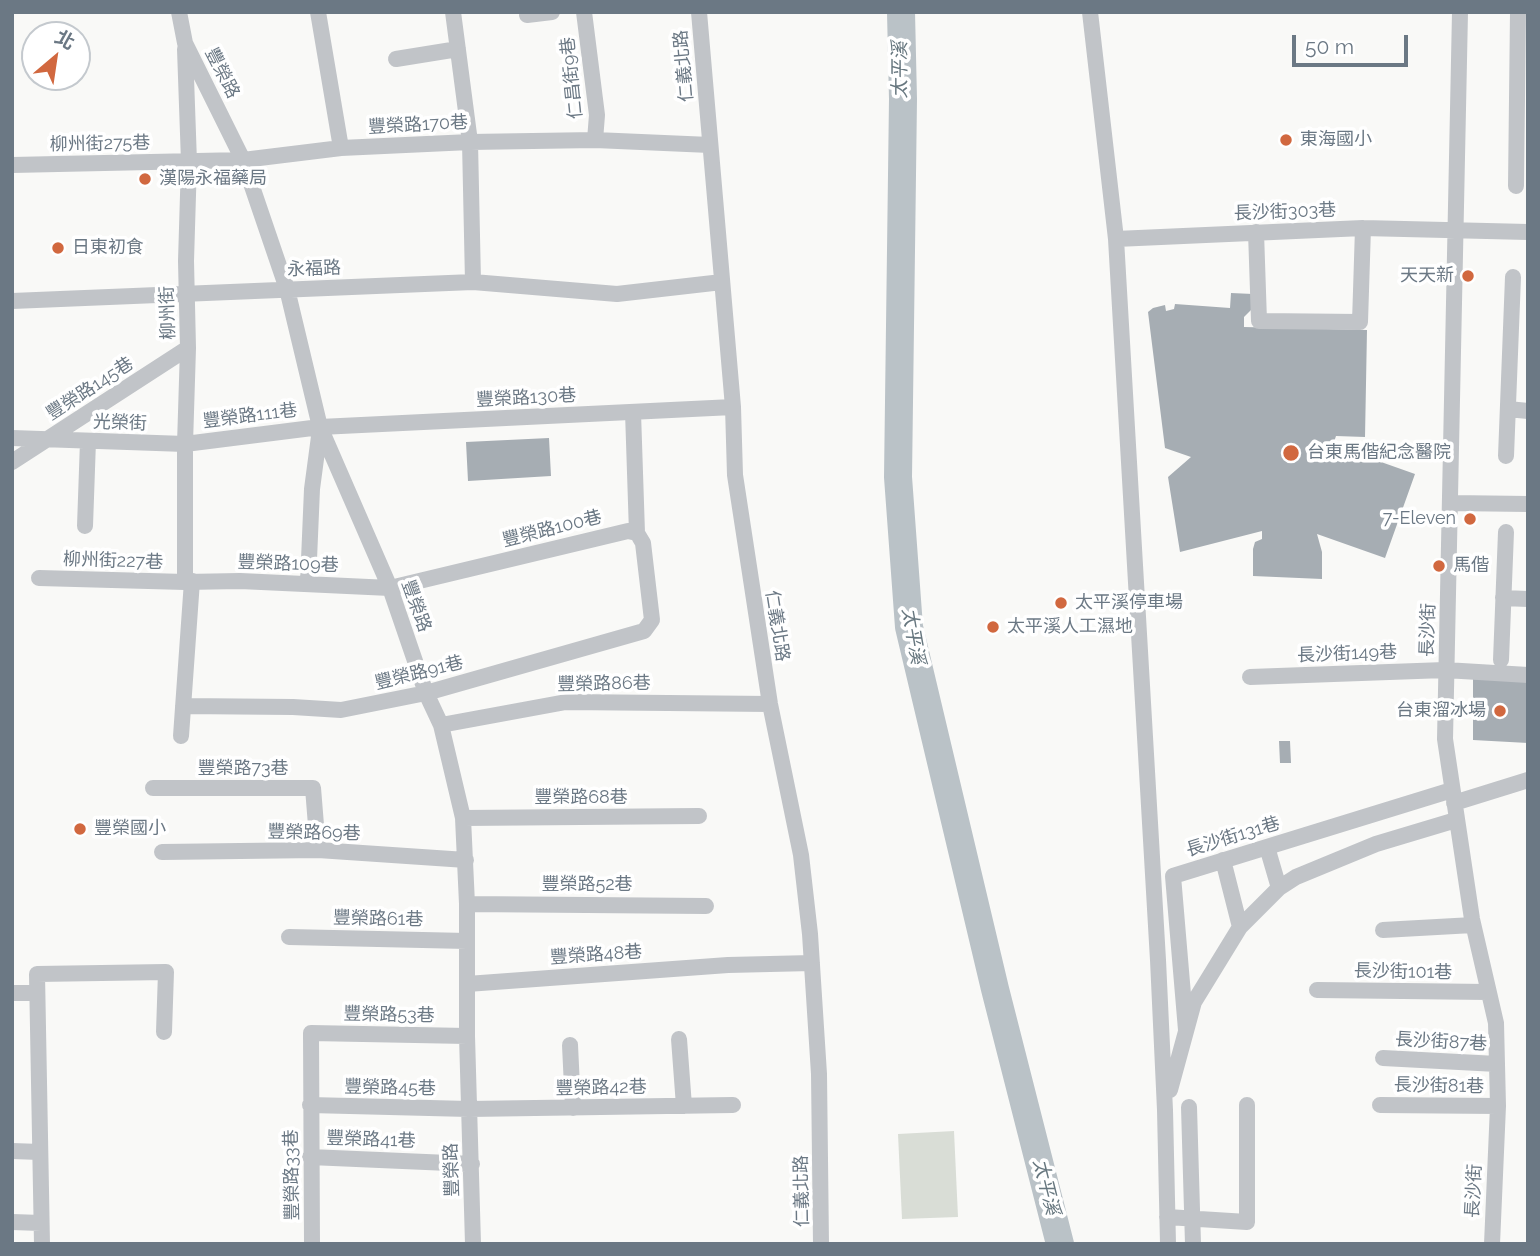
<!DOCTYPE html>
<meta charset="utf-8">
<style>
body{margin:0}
#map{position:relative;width:1540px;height:1256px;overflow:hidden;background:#f9f9f7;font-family:Raleway,"Noto Sans TC",sans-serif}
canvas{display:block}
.frame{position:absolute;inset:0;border:14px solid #6b7884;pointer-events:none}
.north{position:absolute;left:21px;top:21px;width:70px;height:70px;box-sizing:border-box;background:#fff;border:2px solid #c4c9ce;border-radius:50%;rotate:29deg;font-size:19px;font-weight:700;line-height:28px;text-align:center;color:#6b7884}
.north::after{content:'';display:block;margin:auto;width:24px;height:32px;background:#d1683f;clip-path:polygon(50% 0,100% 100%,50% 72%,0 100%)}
.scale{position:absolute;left:1292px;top:35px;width:116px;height:32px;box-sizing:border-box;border:4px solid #6b7884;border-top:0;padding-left:9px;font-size:21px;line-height:24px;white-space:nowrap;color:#6b7884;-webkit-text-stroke:5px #fff;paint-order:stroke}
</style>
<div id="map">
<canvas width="1540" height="1256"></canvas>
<div class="frame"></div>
<div class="north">北</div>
<div class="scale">50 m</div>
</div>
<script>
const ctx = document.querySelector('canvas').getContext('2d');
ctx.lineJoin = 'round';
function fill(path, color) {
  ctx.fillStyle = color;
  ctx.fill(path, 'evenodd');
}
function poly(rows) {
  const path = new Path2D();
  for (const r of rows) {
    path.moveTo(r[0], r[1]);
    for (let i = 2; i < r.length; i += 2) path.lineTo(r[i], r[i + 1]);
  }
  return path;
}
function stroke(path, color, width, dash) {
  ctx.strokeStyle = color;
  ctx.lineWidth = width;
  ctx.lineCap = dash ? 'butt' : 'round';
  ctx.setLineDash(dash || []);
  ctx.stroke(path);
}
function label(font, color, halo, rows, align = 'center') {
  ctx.font = font + ' Raleway,"Noto Sans TC",sans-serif';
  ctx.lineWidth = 7;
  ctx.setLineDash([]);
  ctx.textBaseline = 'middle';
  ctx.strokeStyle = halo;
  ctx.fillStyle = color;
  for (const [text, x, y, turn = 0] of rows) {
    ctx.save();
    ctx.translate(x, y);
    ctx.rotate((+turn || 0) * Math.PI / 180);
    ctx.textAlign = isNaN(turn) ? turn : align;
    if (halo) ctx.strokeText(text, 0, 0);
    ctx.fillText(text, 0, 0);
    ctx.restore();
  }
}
fill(poly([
 [954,1131,958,1217,902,1219,898,1134]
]), '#d9ddd6');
stroke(poly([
 [901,12,903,99,898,477,909,627,995,989,1060,1244]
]), '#bac2c7', 28);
fill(poly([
 [1231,293,1253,294,1252,309,1244,317,1244,327,1367,330,1365,437,1336,436,1333,445,1415,474,1385,558,1317,534,1322,552,1322,579,1253,576,1253,549,1255,542,1262,539,1262,531,1180,552,1168,477,1191,457,1165,448,1148,312,1153,308,1165,305,1166,311,1174,309,1175,304,1230,308],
 [549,438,551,476,468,481,466,442],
 [1473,679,1528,682,1528,743,1473,740],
 [1279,741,1290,741,1291,763,1280,763]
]), '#a6adb3');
stroke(poly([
 [179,12,185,43,243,160,287,289,320,427,390,588,426,693,441,725,463,818,467,904,467,1036,473,1244],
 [318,12,341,148],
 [453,12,470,142,473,282],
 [584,12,597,115,595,140],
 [699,12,733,407,735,475,770,704,801,855,810,934,819,1074,821,1244],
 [1090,12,1116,239,1158,960,1165,1110,1168,1244],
 [1460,12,1445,739,1472,919,1496,1023,1498,1106,1492,1244],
 [527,15,552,12],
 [185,49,189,162,186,261,188,348,185,444,185,582],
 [396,59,458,49],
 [12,165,243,160,341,148,470,142,595,140,710,145],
 [1516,186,1518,12],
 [1256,232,1259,321,1360,322,1363,228],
 [1116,239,1363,228,1528,232],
 [12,301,473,282,617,294,722,282],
 [1508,409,1528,411],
 [633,412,637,533],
 [12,438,185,444,320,427,733,407],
 [1506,456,1513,277],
 [12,462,188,348],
 [1451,503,1528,504],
 [85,526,88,441],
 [39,578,185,582,240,581,390,588,628,531,637,533,643,543,652,620,644,631,426,693,341,710,293,707,183,706],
 [308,583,312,489,320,429],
 [1503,598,1528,599],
 [1501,660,1506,532],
 [1250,677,1445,670,1528,675],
 [441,725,566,702,770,704],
 [181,736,192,581],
 [153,788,313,788,318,850],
 [1454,803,1528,780],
 [463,818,699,816],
 [1267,847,1279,888],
 [162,852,318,850,466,860],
 [1223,860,1240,927],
 [467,904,706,906],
 [1383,930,1473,925],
 [289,937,467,941],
 [467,984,728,965,812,963],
 [1317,990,1488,992],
 [12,993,37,993],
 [1186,1030,1173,876,1452,790],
 [679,1039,684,1106],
 [570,1045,573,1108],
 [1383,1058,1497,1064],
 [1170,1090,1194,1002,1240,927,1279,888,1296,877,1376,844,1456,820],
 [310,1105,469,1109,733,1105],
 [1380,1105,1498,1106],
 [1189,1107,1193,1244],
 [12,1151,40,1152],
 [310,1157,472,1164],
 [1167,1217,1247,1222,1247,1105],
 [12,1222,41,1223],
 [42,1244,37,974,166,972,164,1032],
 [312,1244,311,1033,467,1036]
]), '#c1c4c8', 16);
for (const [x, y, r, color] of [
 [1286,140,7,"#d1683f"],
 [145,179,7,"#d1683f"],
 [58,248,7,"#d1683f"],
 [1468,276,7,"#d1683f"],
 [1291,453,9,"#d1683f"],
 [1470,519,7,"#d1683f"],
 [1439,566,7,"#d1683f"],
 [1061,603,7,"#d1683f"],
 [993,627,7,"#d1683f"],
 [1500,711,7,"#d1683f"],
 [80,829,7,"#d1683f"]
]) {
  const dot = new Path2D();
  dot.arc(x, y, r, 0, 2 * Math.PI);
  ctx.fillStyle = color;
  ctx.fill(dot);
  stroke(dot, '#fff', 2.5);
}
label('18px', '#6b7884', '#fff', [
 ["仁義北路",684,66,-95],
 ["豐榮路",222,73,63],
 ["仁昌街9巷",572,78,-96],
 ["豐榮路170巷",418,125,-3],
 ["柳州街275巷",100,144,-1],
 ["長沙街303巷",1285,212,-2],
 ["永福路",314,269,-2],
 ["柳州街",168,313,-92],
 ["豐榮路145巷",90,389,-33],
 ["豐榮路130巷",526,398,-3],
 ["豐榮路111巷",250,416,-7],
 ["光榮街",120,423,2],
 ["豐榮路100巷",552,529,-14],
 ["柳州街227巷",113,561,2],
 ["豐榮路109巷",288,564,2],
 ["豐榮路",416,606,70],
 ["仁義北路",777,626,81],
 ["長沙街",1428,630,-88],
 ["長沙街149巷",1347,654,-2],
 ["豐榮路91巷",419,673,-14],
 ["豐榮路86巷",604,684,-1],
 ["豐榮路73巷",243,769],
 ["豐榮路68巷",581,798],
 ["豐榮路69巷",314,833,1],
 ["長沙街131巷",1233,837,-17],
 ["豐榮路52巷",587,885],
 ["豐榮路61巷",378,919,1],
 ["豐榮路48巷",596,955,-4],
 ["長沙街101巷",1403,972,1],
 ["豐榮路53巷",389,1015,1],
 ["長沙街87巷",1441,1042,3],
 ["長沙街81巷",1439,1086,1],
 ["豐榮路45巷",390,1088,1],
 ["豐榮路42巷",601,1088,-1],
 ["豐榮路41巷",371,1140,2],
 ["豐榮路",452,1170,-92],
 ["豐榮路33巷",292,1175,-91],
 ["仁義北路",802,1191,-91],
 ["長沙街",1474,1191,-87]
]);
label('18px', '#6b7884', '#fff', [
 ["東海國小",1300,140],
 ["漢陽永福藥局",159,179],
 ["日東初食",72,248],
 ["天天新",1454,276,"right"],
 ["台東馬偕紀念醫院",1307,453],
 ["7-Eleven",1456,519,"right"],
 ["馬偕",1453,566],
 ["太平溪停車場",1075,603],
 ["太平溪人工濕地",1007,627],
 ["台東溜冰場",1486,711,"right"],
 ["豐榮國小",94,829]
], 'left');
label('italic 19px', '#67777f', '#fff', [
 ["太平溪",900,70,-90],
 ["太平溪",913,636,80],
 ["太平溪",1046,1187,76]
]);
</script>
